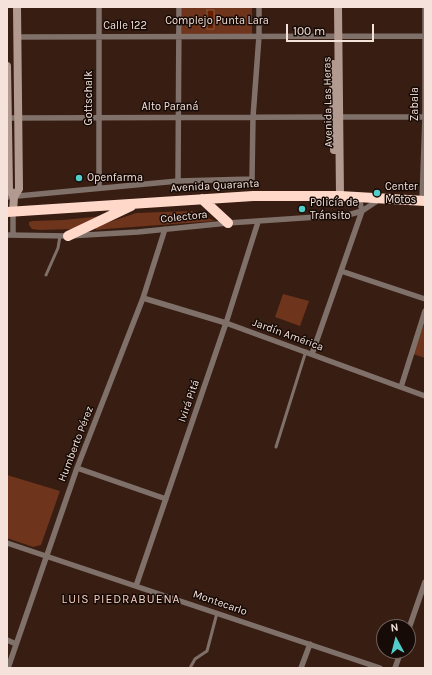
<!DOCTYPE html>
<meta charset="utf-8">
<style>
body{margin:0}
#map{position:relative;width:432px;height:675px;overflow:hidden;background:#381d12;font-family:Karla,sans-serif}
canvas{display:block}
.frame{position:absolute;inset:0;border:8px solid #f5e2da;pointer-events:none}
.north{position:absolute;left:376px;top:619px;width:40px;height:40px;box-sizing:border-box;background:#170b07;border:1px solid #70615b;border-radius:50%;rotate:353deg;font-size:11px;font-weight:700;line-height:16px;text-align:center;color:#f5e2da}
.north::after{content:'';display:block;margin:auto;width:14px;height:18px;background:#53cdc9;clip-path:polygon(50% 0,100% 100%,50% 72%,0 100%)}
.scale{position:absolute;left:286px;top:24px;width:88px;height:18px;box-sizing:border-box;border:2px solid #f5e2da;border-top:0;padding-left:5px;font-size:12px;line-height:14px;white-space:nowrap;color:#f5e2da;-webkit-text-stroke:3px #170b07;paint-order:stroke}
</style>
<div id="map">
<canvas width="432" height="675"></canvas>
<div class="frame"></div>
<div class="north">N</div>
<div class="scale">100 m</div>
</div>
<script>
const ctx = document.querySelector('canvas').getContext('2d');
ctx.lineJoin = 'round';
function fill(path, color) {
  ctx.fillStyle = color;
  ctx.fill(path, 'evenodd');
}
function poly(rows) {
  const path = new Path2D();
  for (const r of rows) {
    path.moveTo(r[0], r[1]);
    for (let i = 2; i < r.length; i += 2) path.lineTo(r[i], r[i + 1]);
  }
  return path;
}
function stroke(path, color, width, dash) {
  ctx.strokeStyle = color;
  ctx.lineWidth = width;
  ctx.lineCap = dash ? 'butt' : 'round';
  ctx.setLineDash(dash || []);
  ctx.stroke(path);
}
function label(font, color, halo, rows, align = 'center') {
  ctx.font = font + ' Karla,sans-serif';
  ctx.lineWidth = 3;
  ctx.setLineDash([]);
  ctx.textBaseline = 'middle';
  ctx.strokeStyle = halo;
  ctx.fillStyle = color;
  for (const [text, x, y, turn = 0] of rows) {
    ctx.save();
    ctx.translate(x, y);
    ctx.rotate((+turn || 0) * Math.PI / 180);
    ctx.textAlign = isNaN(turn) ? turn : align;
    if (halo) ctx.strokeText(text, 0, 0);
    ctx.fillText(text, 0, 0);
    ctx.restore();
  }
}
fill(poly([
 [182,7,252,7,252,34,182,34],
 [191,211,215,221,105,229,96,230,95,227,136,213],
 [103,216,74,229,40,230,32,229,29,225,29,222,33,221,63,220],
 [283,294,309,301,300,326,275,317],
 [425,322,425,358,413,354],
 [7,475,60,491,41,545,33,547,7,538]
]), '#6e341c');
const water = poly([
 [207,10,214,10,214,29,207,29,207,10]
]);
fill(water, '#662000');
stroke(water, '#915a41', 1);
stroke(poly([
 [46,275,58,248,60,236],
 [276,447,306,351],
 [190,668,195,659,207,651,217,613]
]), '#7f706a', 3);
stroke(poly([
 [17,37,425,36],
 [340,117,425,117],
 [7,118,333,117],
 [178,181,179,7],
 [99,188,99,7],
 [7,197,178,181,252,179,253,117,259,36,259,7],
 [422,201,425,117,425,7],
 [7,235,68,236,138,232,228,223,317,217,341,217,362,211,380,199],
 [13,235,13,212],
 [341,271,425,299],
 [143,298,226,323,425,396],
 [312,354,362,211,359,198],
 [401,387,425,311],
 [77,468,166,499],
 [7,543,380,668],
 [136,586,226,323,258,222],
 [408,631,425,582],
 [7,640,16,644],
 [8,668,77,468,143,298,165,229],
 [301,668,310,644],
 [395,668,401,651]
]), '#7f706a', 5.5);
stroke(poly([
 [338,7,340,196],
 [333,64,334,150],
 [7,66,9,189,14,197],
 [13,212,14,197,19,189,17,7]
]), '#b29a91', 8);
stroke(poly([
 [202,199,228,223],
 [7,212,253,196,340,196,425,201],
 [68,236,131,206]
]), '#ffd8ca', 10);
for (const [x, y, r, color] of [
 [79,178,4,"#53cdc9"],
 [377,193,4,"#53cdc9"],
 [302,209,4,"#53cdc9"]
]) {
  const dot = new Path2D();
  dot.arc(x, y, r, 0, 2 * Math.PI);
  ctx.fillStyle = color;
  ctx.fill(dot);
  stroke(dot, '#170b07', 1.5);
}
label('11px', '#f6dfd6', '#170b07', [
 ["Complejo Punta Lara",217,21]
]);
label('11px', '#f5e2da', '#170b07', [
 ["Calle 122",125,26],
 ["Gottschalk",89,98,-90],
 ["Avenida Las Heras",328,102,-91],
 ["Zabala",415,104,-90],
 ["Alto Paraná",170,107],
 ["Avenida Quaranta",215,186,-3],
 ["Colectora",184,217,-6],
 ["Jardín América",288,335,20],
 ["Ivirá Pitá",189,401,-71],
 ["Humberto Pérez",76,444,-69],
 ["Montecarlo",220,603,19]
]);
label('11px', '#f5e2da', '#170b07', [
 ["Openfarma",87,178],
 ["Center",385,187],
 ["Motos",385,200],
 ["Policía de",310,203],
 ["Tránsito",310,216]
], 'left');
ctx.letterSpacing = '1px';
label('12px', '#f4cec0', '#170b07', [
 ["LUIS PIEDRABUENA",121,600]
]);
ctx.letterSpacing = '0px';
</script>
